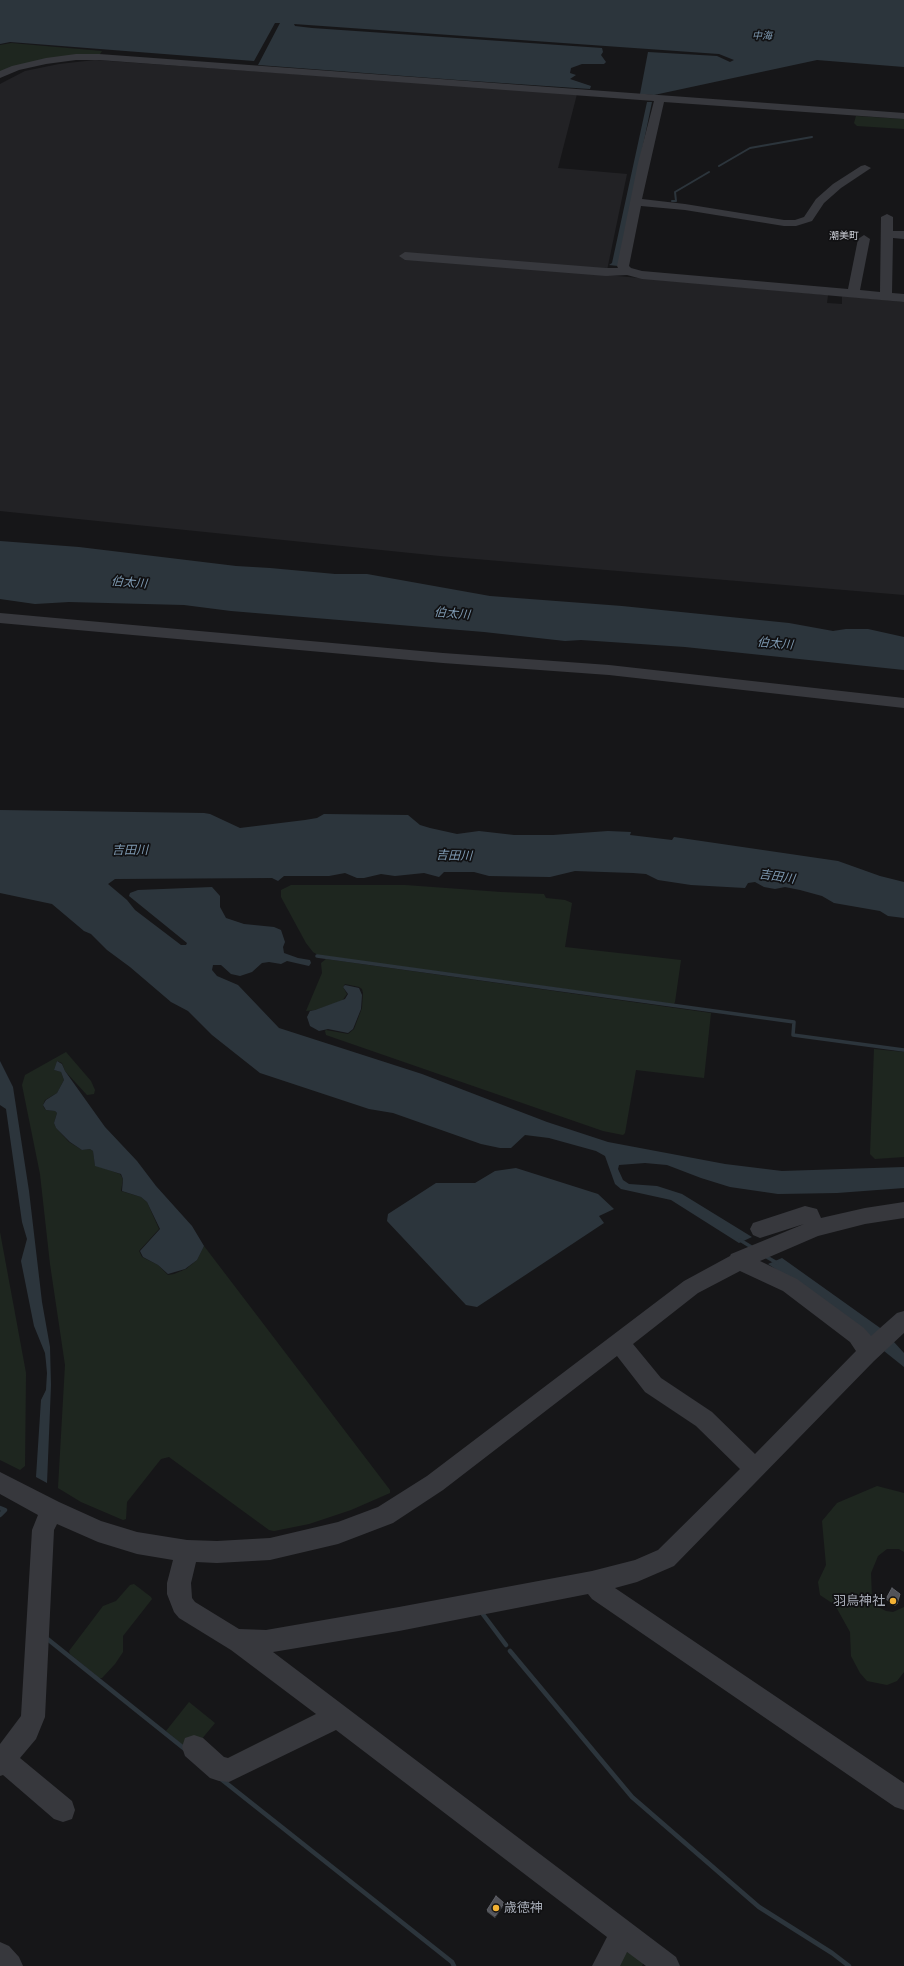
<!DOCTYPE html>
<meta charset="utf-8">
<style>
body{margin:0}
canvas{display:block;background:#161618}
</style>
<canvas width="904" height="1966"></canvas>
<script>
const ctx = document.querySelector('canvas').getContext('2d');
ctx.lineJoin = 'round';
function fill(path, color) {
  ctx.fillStyle = color;
  ctx.fill(path, 'evenodd');
}
function poly(rows) {
  const path = new Path2D();
  for (const r of rows) {
    path.moveTo(r[0], r[1]);
    for (let i = 2; i < r.length; i += 2) path.lineTo(r[i], r[i + 1]);
  }
  return path;
}
function stroke(path, color, width, dash) {
  ctx.strokeStyle = color;
  ctx.lineWidth = width;
  ctx.lineCap = dash ? 'butt' : 'round';
  ctx.setLineDash(dash || []);
  ctx.stroke(path);
}
function label(font, color, halo, rows, align = 'center') {
  ctx.font = font + ' Manrope,"Noto Sans JP",sans-serif';
  ctx.lineWidth = 3.5;
  ctx.setLineDash([]);
  ctx.textBaseline = 'middle';
  ctx.strokeStyle = halo;
  ctx.fillStyle = color;
  for (const [text, x, y, turn = 0] of rows) {
    ctx.save();
    ctx.translate(x, y);
    ctx.rotate((+turn || 0) * Math.PI / 180);
    ctx.textAlign = isNaN(turn) ? turn : align;
    if (halo) ctx.strokeText(text, 0, 0);
    ctx.fillText(text, 0, 0);
    ctx.restore();
  }
}
fill(poly([
 [95,60,577,94,558,168,627,174,606,275,828,295,827,303,842,304,842,296,904,302,904,595,440,556,0,511,0,84,25,71,59,64]
]), '#222225');
fill(poly([
 [11,43,102,51,100,54,102,54,84,55,0,72,0,45],
 [856,116,904,119,904,129,857,126,854,123],
 [291,885,405,885,501,892,544,894,546,898,565,900,572,903,565,947,681,960,675,1002,674,1004,318,955,313,952,306,943,281,897,281,890],
 [326,959,711,1013,704,1078,636,1070,625,1133,623,1135,603,1131,326,1035,325,1031,326,1030,348,1034,354,1029,362,1008,363,993,362,989,359,987,345,984,343,987,347,994,342,1001,315,1010,306,1011,322,973,321,963],
 [874,1049,904,1052,904,1157,875,1159,870,1154],
 [66,1052,91,1081,95,1090,94,1094,87,1095,65,1071,62,1063,57,1061,54,1070,61,1072,64,1080,57,1093,45,1100,43,1105,44,1108,46,1110,55,1111,57,1113,54,1123,56,1128,69,1142,82,1150,90,1149,93,1151,95,1165,120,1174,123,1179,121,1191,141,1197,147,1202,159,1229,139,1251,142,1257,158,1265,168,1275,174,1274,186,1269,197,1260,204,1246,390,1490,390,1493,351,1510,309,1524,274,1531,269,1530,169,1457,161,1459,127,1502,126,1519,123,1520,81,1502,58,1488,65,1365,50,1264,40,1174,22,1085,25,1075],
 [0,1232,26,1373,25,1466,20,1470,0,1460],
 [877,1486,904,1493,904,1552,899,1549,887,1549,878,1556,871,1573,872,1599,878,1607,886,1611,893,1612,904,1607,904,1672,897,1681,887,1685,867,1681,860,1673,851,1656,850,1632,835,1605,820,1595,818,1582,826,1565,822,1521,837,1503],
 [134,1584,151,1597,152,1599,123,1636,123,1652,115,1664,102,1678,99,1678,70,1654,69,1651,103,1606,116,1601,130,1585],
 [189,1702,215,1723,191,1752,166,1731],
 [620,1948,644,1962,642,1966,610,1966]
]), '#1e261f');
fill(poly([
 [0,0,904,0,904,67,817,60,654,95,640,94,648,52,717,56,730,62,734,60,719,54,294,24,295,26,312,28,602,48,603,52,601,55,606,62,604,64,582,64,571,68,570,73,576,75,570,79,591,86,590,89,458,80,258,65,280,23,275,23,254,61,10,42,0,44],
 [647,102,652,102,618,266,609,265,612,263],
 [0,541,79,547,236,566,270,568,335,574,367,574,490,596,622,606,789,623,833,631,846,629,868,629,904,637,904,670,685,647,581,640,565,641,484,632,231,611,184,605,69,602,35,604,0,599],
 [0,810,204,813,210,814,240,828,305,820,317,818,324,814,408,815,420,825,430,828,457,834,479,831,514,835,553,835,608,831,631,832,630,835,672,840,674,837,838,861,880,876,904,882,904,918,888,916,880,911,834,903,822,896,800,890,785,887,775,889,764,887,755,882,748,883,745,888,691,885,658,880,646,874,633,873,575,871,550,877,489,876,474,872,444,872,439,877,424,873,395,876,381,874,364,878,357,878,345,873,329,876,284,876,278,881,272,878,115,879,108,884,127,900,135,910,181,945,186,945,187,943,129,896,130,893,138,890,212,887,220,896,220,907,226,918,244,924,274,927,281,930,285,942,283,947,284,953,298,958,310,960,311,963,309,966,287,961,281,964,269,962,262,963,252,972,240,976,231,974,221,965,213,965,212,970,217,976,238,985,279,1028,422,1074,547,1122,608,1142,725,1164,782,1171,904,1167,904,1188,837,1193,778,1194,730,1187,701,1178,667,1165,645,1163,619,1165,618,1169,623,1180,629,1184,657,1186,682,1194,752,1237,739,1243,671,1200,621,1189,615,1184,605,1156,596,1151,549,1138,525,1135,511,1148,500,1148,481,1144,393,1113,369,1109,260,1073,212,1035,188,1011,171,1002,130,967,107,950,91,934,84,931,52,904,0,893],
 [345,985,359,988,362,995,361,1009,353,1029,348,1033,328,1029,319,1031,310,1026,307,1017,310,1011,315,1010,345,999,348,994,343,987],
 [0,1061,13,1087,29,1191,42,1302,50,1347,51,1385,47,1483,36,1477,41,1400,46,1390,47,1373,46,1362,45,1353,34,1326,21,1261,27,1239,22,1222,6,1109,0,1105],
 [57,1061,62,1064,65,1071,105,1127,137,1161,156,1186,192,1226,204,1246,197,1260,185,1269,168,1274,158,1265,143,1257,140,1251,160,1229,147,1202,141,1197,122,1191,123,1179,121,1174,95,1166,93,1151,90,1149,82,1150,70,1142,56,1128,54,1123,57,1113,55,1111,46,1110,43,1105,46,1100,57,1093,64,1080,61,1072,54,1070],
 [516,1168,598,1194,614,1209,599,1216,604,1223,477,1307,466,1305,387,1221,388,1214,436,1183,475,1183,495,1171],
 [782,1258,883,1330,904,1353,904,1367,809,1291,768,1264]
]), '#2c353c');
stroke(poly([
 [719,166,750,148,812,137],
 [672,201,676,201,675,192,709,172]
]), '#2c353c', 2);
stroke(poly([
 [317,956,794,1022,793,1035,904,1050],
 [740,1240,753,1248],
 [765,1256,777,1263]
]), '#2c353c', 3.5);
stroke(poly([
 [0,1508,5,1510,0,1515],
 [482,1613,506,1645],
 [45,1637,186,1750],
 [510,1651,632,1797,759,1907,832,1953,849,1966],
 [221,1779,452,1962,454,1966]
]), '#2c353c', 4.5);
fill(poly([
 [76,54,99,54,904,113,904,119,664,102,642,199,685,204,784,220,795,220,804,217,816,199,833,184,861,166,865,165,871,168,841,188,824,203,812,221,796,226,784,226,685,210,641,206,629,266,631,268,642,271,848,289,858,239,864,235,870,239,860,290,880,292,881,217,887,214,893,217,893,231,904,231,904,239,893,238,892,293,904,294,904,302,642,279,627,275,606,276,405,260,399,256,405,252,606,268,618,268,617,266,638,163,654,101,99,60,76,60,46,64,19,70,0,78,0,71,12,66,46,58,76,54],
 [0,613,443,653,609,665,904,698,904,708,609,675,443,663,0,623,0,613],
 [904,1202,904,1218,865,1224,818,1236,760,1261,797,1279,864,1328,871,1336,897,1313,904,1311,904,1333,874,1361,674,1566,637,1582,615,1588,904,1783,904,1810,895,1807,592,1599,588,1594,399,1631,273,1652,676,1957,680,1966,646,1966,627,1952,620,1966,592,1966,607,1937,336,1730,229,1782,219,1781,210,1778,185,1756,182,1747,185,1738,194,1735,203,1738,224,1757,228,1758,316,1714,231,1650,179,1618,174,1612,167,1594,167,1583,173,1560,137,1554,98,1542,57,1524,54,1530,45,1717,36,1739,20,1758,72,1801,75,1810,72,1819,63,1822,54,1819,3,1775,0,1776,0,1744,21,1716,32,1530,38,1515,0,1494,0,1472,59,1502,101,1521,137,1532,187,1540,217,1541,270,1538,338,1522,378,1507,427,1476,684,1281,730,1256,731,1254,804,1224,760,1238,753,1235,750,1229,753,1223,805,1206,817,1209,821,1218,865,1208,904,1202],
 [740,1271,783,1291,850,1342,856,1351,755,1454,712,1412,661,1378,633,1344,698,1293,740,1271],
 [617,1356,645,1392,696,1426,740,1469,658,1550,635,1560,592,1571,399,1607,266,1630,239,1629,195,1602,192,1598,191,1583,196,1562,217,1563,270,1560,338,1544,393,1523,443,1490,617,1356],
 [0,1942,9,1946,19,1957,23,1966,0,1966,0,1942]
]), '#37383d');
fill(poly([
 [887,1597,897,1604,895,1606,885,1599],
 [504,1903,504,1905,495,1918,487,1912,487,1910]
]), '#47494d');
fill(poly([
 [504,1903,504,1905,495,1918,495,1916]
]), '#2f3033');
const building = poly([
 [892,1588,900,1594,897,1604,887,1597,892,1588],
 [496,1896,504,1903,495,1916,487,1910,496,1896]
]);
fill(building, '#525359');
stroke(building, '#5f6168', 1);
for (const [x, y, r, color] of [
 [893,1601,4,"#f2b134"],
 [496,1908,4,"#f2b134"]
]) {
  const dot = new Path2D();
  dot.arc(x, y, r, 0, 2 * Math.PI);
  ctx.fillStyle = color;
  ctx.fill(dot);
  stroke(dot, '#111113', 1.5);
}
label('italic 10px', '#7f9bb3', '#111113', [
 ["中海",762,36]
]);
label('10px', '#c9ccd4', '#111113', [
 ["潮美町",844,236]
]);
label('italic 12px', '#7f9bb3', '#111113', [
 ["伯太川",129,583,5],
 ["伯太川",452,614,5],
 ["伯太川",775,644,5],
 ["吉田川",130,851],
 ["吉田川",454,856,2],
 ["吉田川",777,877,8]
]);
label('13px', '#a8adb8', '#111113', [
 ["羽鳥神社",885,1601],
 ["歳徳神",504,1908,"left"]
], 'right');
</script>
